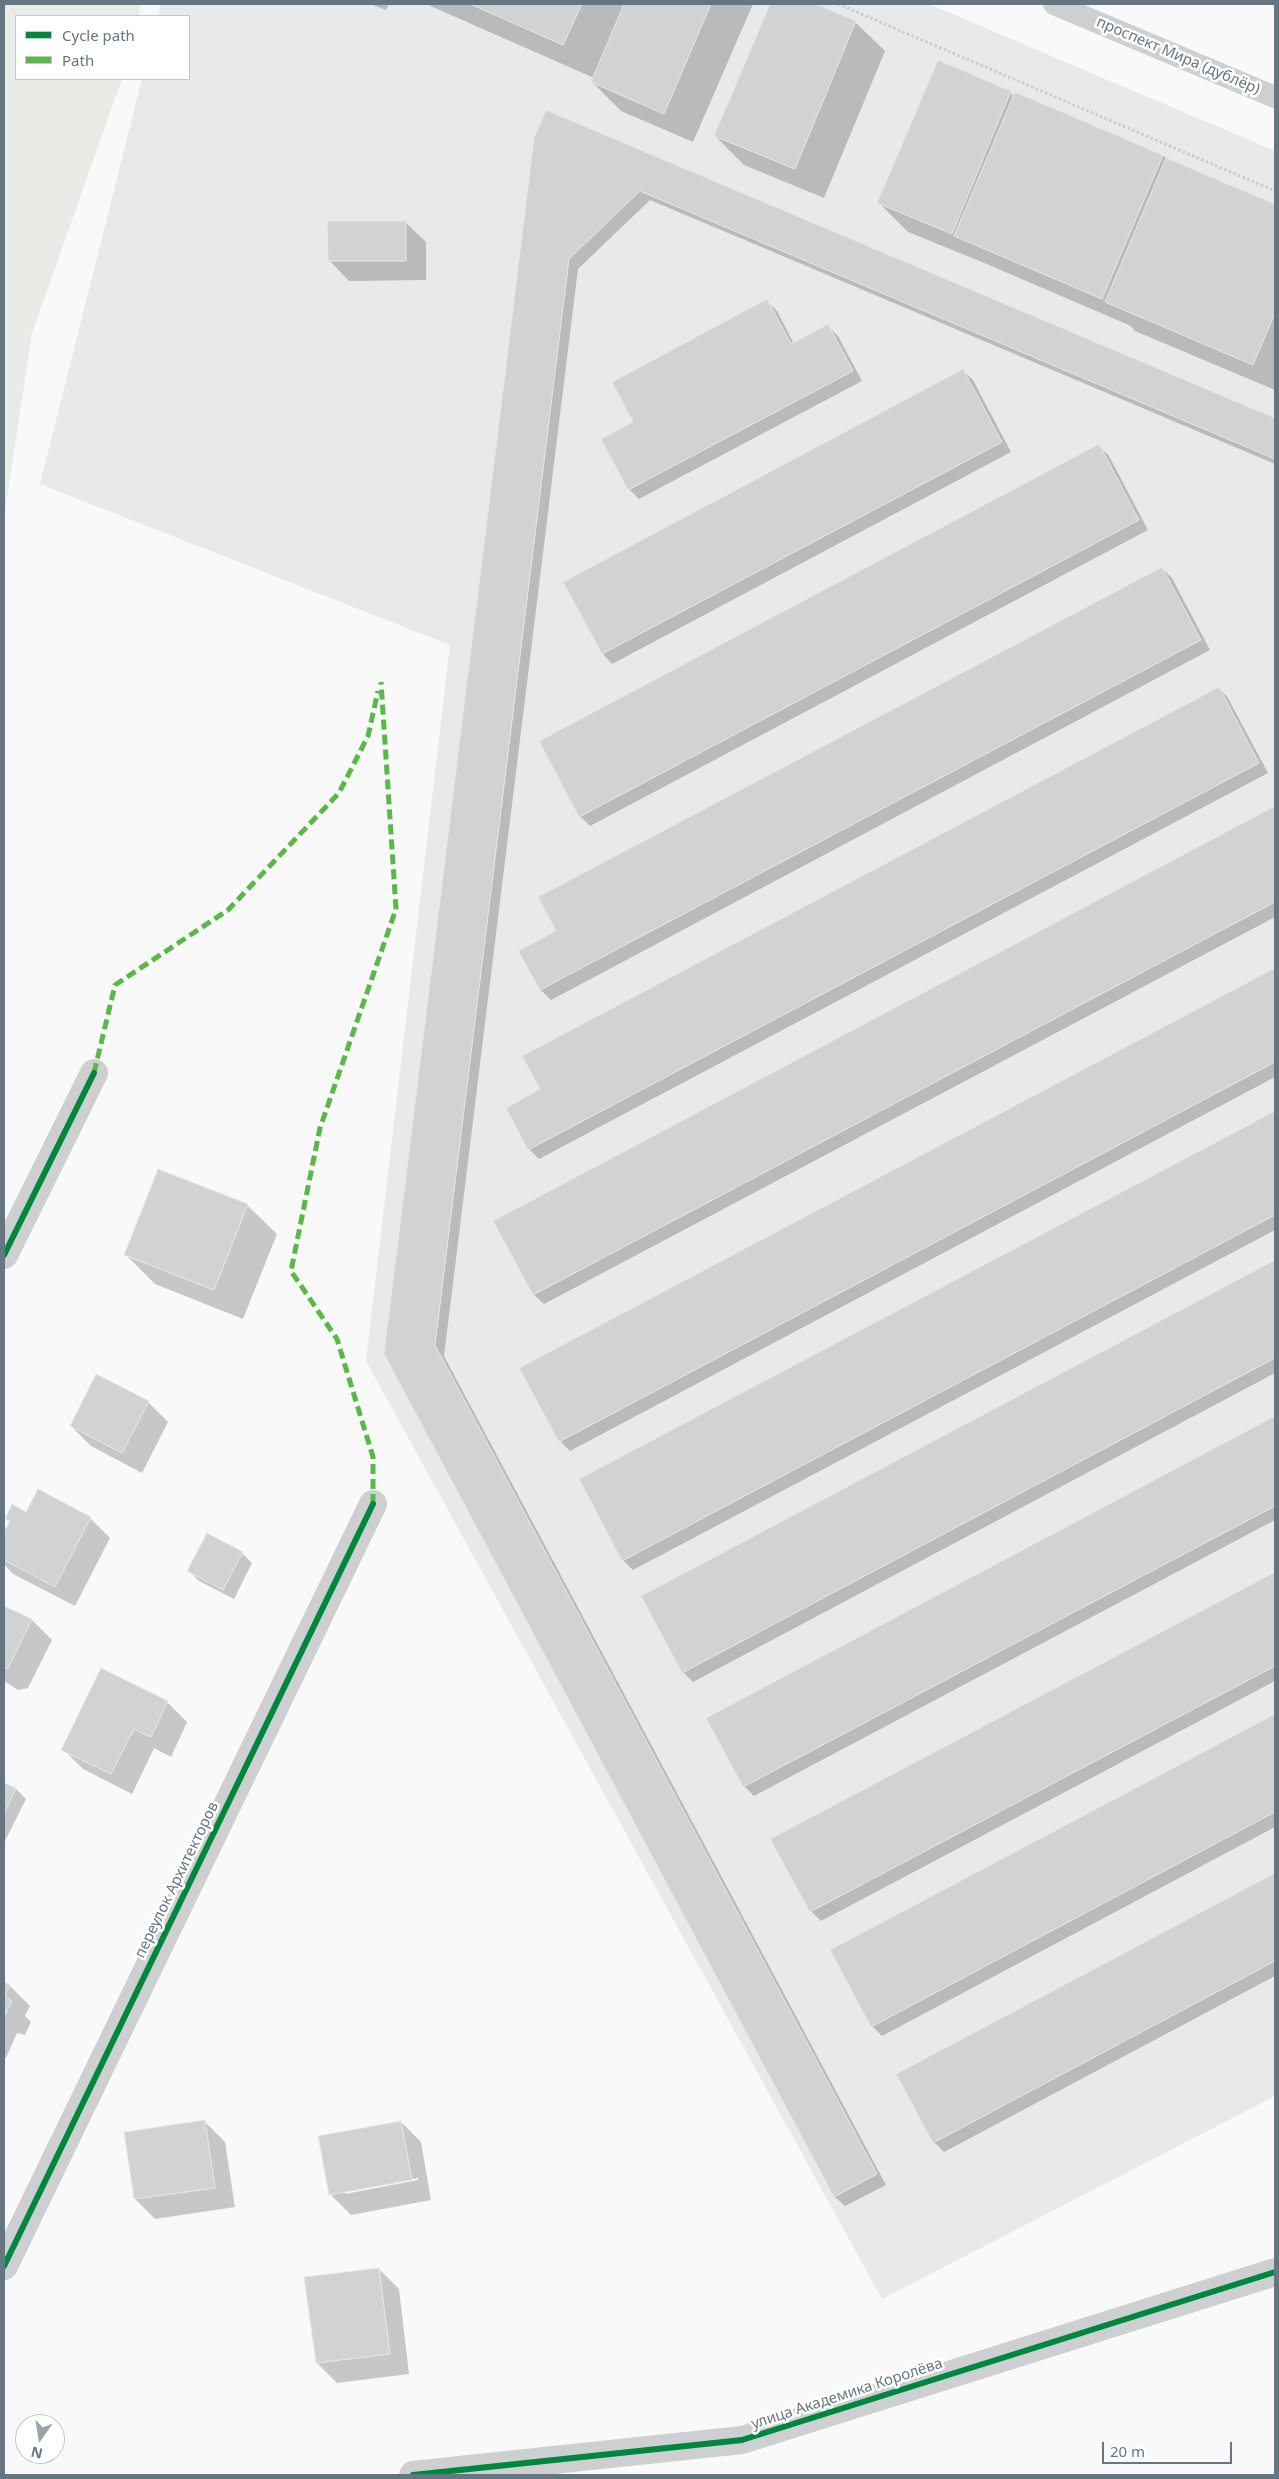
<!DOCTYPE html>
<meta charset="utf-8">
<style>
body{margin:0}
#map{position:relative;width:1279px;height:2479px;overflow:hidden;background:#f9f9f9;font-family:"Noto Sans",sans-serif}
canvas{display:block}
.frame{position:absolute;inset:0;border:5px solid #657683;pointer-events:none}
.legend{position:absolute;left:15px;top:15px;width:175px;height:65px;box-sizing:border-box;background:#fff;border:1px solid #c1c8cd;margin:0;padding:6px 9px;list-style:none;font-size:15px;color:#657683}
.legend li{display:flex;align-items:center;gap:10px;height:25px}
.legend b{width:25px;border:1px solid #c1c8cd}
.north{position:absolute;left:15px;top:2414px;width:50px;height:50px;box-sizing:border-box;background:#fff;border:1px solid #c1c8cd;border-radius:50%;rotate:193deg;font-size:14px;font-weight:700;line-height:20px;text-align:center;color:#657683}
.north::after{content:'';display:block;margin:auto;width:18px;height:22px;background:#99a4ac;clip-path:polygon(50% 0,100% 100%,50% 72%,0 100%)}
.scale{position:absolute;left:1102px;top:2442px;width:130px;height:22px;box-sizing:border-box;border:2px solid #657683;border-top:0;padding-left:6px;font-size:15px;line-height:18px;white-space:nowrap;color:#657683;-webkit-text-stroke:4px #fff;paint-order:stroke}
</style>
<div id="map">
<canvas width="1279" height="2479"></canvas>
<div class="frame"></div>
<ul class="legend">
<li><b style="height:6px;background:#00873e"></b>Cycle path</li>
<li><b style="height:6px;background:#58b947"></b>Path</li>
</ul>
<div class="north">N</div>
<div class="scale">20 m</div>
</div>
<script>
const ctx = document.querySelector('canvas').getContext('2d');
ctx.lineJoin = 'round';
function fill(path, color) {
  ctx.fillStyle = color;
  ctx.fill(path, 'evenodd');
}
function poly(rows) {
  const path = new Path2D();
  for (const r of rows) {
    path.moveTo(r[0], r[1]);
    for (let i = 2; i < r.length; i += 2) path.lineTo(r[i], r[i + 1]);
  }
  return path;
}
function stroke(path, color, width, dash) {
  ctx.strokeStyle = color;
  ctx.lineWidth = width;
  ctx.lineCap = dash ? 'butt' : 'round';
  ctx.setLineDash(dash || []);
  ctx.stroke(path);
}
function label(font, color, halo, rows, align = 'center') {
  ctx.font = font + ' "Noto Sans",sans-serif';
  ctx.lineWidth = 5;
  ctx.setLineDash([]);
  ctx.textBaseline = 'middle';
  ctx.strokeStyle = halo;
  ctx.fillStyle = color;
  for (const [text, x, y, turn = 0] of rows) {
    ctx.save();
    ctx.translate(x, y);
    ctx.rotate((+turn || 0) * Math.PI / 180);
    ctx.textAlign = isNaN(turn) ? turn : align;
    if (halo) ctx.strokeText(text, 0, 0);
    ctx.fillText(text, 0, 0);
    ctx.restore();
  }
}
fill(poly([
 [161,4,929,4,1275,151,1275,2096,882,2299,366,1361,450,645,40,484,142,79,189,79,189,16,158,16]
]), '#e8e9e9');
fill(poly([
 [4,4,140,4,139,16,16,16,16,79,122,79,32,333,4,517]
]), '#e8ebe6');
fill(poly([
 [370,4,389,4,386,10],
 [426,4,753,4,693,142,621,111,592,82,594,78],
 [771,4,812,4,855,22,885,51,824,198,744,165,715,136],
 [1010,92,1014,97,1163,156,1275,206,1275,390,1135,331,1131,326,982,262,908,232,879,203],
 [547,111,1275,419,1275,464,650,200,578,269,444,1356,886,2185,845,2206,835,2197,385,1354],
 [405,222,426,242,426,280,349,281,329,260],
 [767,301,777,311,794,344,828,326,838,336,862,381,639,499,629,489,635,423],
 [963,371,973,380,1011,452,612,664,603,654,565,582],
 [1099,446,1109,456,1148,530,590,826,580,816],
 [1162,568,1172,578,1210,650,551,1000,541,990,520,952],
 [1219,688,1228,698,1268,773,539,1159,529,1149,542,1089],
 [1275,807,1275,917,544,1304,534,1295,494,1221],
 [1275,970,1275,1077,570,1451,560,1441,521,1369],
 [1275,1112,1275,1230,633,1570,623,1560,581,1480],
 [247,1205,277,1234,243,1319,155,1284,126,1255],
 [1275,1262,1275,1373,693,1682,683,1672,643,1597],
 [148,1402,168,1422,142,1473,91,1446,71,1426],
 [1275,1418,1275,1520,754,1796,744,1786,707,1718],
 [26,1513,90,1518,110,1538,75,1606,13,1574,4,1564,4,1535,10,1522,6,1518],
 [242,1553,252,1563,234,1599,199,1581,189,1571],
 [1275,1573,1275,1681,821,1921,811,1911,772,1839],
 [4,1608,32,1620,52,1640,28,1688,18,1690,4,1681],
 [167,1702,187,1722,171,1757,154,1748,132,1794,83,1769,63,1749],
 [1275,1716,1275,1827,882,2036,872,2026,832,1951],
 [4,1784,16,1789,26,1799,5,1841],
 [1275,1875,1275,1976,944,2152,934,2142,898,2075],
 [4,1983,10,1986,30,2006,25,2016,31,2022,25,2035,17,2033,6,2058,4,2057],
 [205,2122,225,2142,235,2207,155,2219,135,2199],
 [401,2122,421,2142,431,2200,351,2215,331,2195],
 [418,2178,418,2180,345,2194,345,2191],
 [379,2269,399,2289,409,2374,337,2383,317,2363]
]), '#0003');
const building = poly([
 [470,4,582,4,563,45,470,4],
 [624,4,711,4,664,114,591,82,624,4],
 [770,4,816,4,856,21,795,169,714,136,770,4],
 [938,60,1011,91,952,234,877,203,938,60],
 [1015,92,1163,155,1102,299,954,236,1015,92],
 [546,110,1275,418,1275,459,640,191,569,259,435,1345,877,2174,834,2197,384,1354,534,138,546,110],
 [1166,158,1275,204,1275,313,1253,365,1105,302,1166,158],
 [327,221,406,221,406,261,328,261,327,221],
 [767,299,791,344,828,324,853,371,628,490,601,439,633,422,612,382,767,299],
 [963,369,1002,442,602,654,563,582,963,369],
 [1099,444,1139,520,579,817,539,741,1099,444],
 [1162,567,1201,640,540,990,518,951,556,931,538,897,1162,567],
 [1219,687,1259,763,528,1150,506,1108,540,1089,522,1056,1219,687],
 [1275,806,1275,902,533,1295,493,1221,1275,806],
 [1275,968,1275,1062,559,1442,519,1368,1275,968],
 [1275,1111,1275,1215,622,1561,579,1479,1275,1111],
 [158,1169,248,1204,214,1290,124,1255,158,1169],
 [1275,1260,1275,1358,682,1673,641,1596,1275,1260],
 [96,1374,149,1401,122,1453,70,1426,96,1374],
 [1275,1416,1275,1506,743,1787,706,1718,1275,1416],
 [38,1489,91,1517,55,1587,4,1560,4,1532,10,1521,5,1519,12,1504,26,1512,38,1489],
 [207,1533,243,1552,223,1590,187,1571,207,1533],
 [1275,1572,1275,1666,810,1912,770,1839,1275,1572],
 [4,1606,32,1619,8,1668,4,1669,4,1606],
 [101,1668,168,1701,151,1737,134,1729,111,1774,61,1750,101,1668],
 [1275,1714,1275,1812,871,2027,830,1950,1275,1714],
 [4,1783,16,1788,4,1814,4,1783],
 [1275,1873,1275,1961,933,2143,896,2074,1275,1873],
 [4,1982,10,1985,5,1996,12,2001,5,2015,4,1982],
 [205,2120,215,2188,134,2199,124,2132,205,2120],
 [401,2121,412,2180,329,2195,318,2136,401,2121],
 [379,2268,390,2354,316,2363,304,2277,379,2268]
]);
fill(building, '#d0d2d3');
stroke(building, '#e8e8e8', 1);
stroke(poly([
 [838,4,1275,191]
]), '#cbcccd', 3, [2.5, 2.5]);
stroke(poly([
 [1054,4,1275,97]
]), '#cecfd0', 22);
stroke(poly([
 [4,1255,94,1073],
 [4,2266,373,1504],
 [413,2475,742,2440,1275,2272]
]), '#cecfd0', 28);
stroke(poly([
 [94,1073,115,985,228,910,339,793,368,736,378,691],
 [373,1504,373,1457,337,1339,291,1271,320,1128,396,909,381,682]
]), '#58b947', 5, [10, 5]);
stroke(poly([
 [4,1255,94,1073],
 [4,2266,373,1504],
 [413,2475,742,2440,1275,2272]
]), '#00873e', 6);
label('15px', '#657683', '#fff', [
 ["проспект Мира (дублёр)",1178,56,23],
 ["переулок Архитекторов",177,1880,-64],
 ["улица Академика Королёва",847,2394,-18]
]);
</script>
